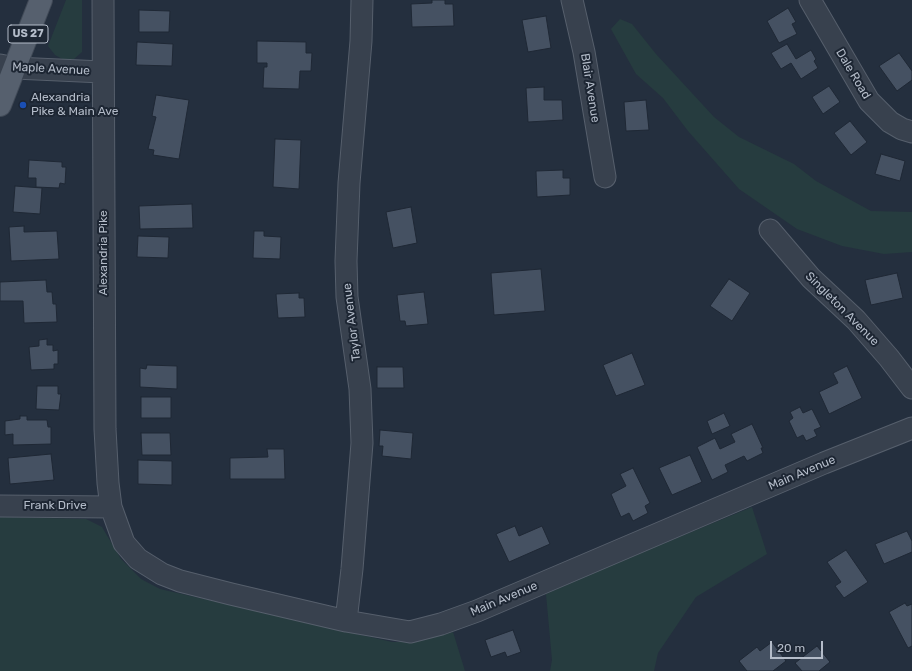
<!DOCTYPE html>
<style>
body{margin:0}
#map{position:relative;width:912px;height:671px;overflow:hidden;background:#242f3e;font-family:Rubik,sans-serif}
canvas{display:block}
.scale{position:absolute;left:770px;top:641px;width:53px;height:18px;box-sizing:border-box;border:2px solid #b4bcc9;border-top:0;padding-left:5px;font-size:12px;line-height:14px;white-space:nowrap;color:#b4bcc9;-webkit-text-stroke:3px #1d2633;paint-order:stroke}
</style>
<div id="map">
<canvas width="912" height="671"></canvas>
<div class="scale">20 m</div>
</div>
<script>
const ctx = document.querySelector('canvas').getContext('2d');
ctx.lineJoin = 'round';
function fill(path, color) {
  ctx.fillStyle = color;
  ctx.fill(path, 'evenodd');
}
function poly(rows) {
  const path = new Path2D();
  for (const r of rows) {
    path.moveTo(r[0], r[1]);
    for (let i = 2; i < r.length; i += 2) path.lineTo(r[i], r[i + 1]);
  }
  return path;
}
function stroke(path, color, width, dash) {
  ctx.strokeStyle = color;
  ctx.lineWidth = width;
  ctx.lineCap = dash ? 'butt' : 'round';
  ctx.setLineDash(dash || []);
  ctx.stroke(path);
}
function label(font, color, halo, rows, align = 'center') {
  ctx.font = font + ' Rubik,sans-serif';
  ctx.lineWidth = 4;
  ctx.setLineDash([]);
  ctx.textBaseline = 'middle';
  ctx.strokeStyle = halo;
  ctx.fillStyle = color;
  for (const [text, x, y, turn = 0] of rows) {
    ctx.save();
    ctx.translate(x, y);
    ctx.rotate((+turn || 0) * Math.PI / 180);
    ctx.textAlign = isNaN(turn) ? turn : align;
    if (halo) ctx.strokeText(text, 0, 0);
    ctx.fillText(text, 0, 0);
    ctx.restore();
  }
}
fill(poly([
 [66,0,82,0,82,52,74,59,66,61,55,55,48,46],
 [620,19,632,24,656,54,714,117,739,137,794,164,816,181,871,211,912,212,912,252,884,254,842,246,797,229,739,189,688,131,663,98,636,74,611,29],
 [752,507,767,554,696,597,658,653,654,671,550,671,552,660,546,594,599,570],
 [0,517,86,519,102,527,121,559,141,579,160,589,392,642,413,642,453,632,465,671,0,671]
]), '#263c3f');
const building = poly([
 [432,0,445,0,445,4,453,4,454,26,412,27,411,4,432,3,432,0],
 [788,8,796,22,792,24,797,34,779,43,767,21,788,8],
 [139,10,170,11,169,32,139,32,139,10],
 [546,16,551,48,528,52,522,20,546,16],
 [257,41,306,42,306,53,312,53,311,71,300,71,299,89,263,88,264,67,267,67,267,63,257,63,257,41],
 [137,42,173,44,172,66,136,65,137,42],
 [787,44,796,59,811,50,816,59,814,61,818,68,801,79,791,63,781,69,771,53,787,44],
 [899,53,912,71,912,80,897,91,879,66,899,53],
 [829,86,840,102,823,114,812,97,829,86],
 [544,87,544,100,562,100,563,120,528,122,526,88,544,87],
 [156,95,189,100,179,159,153,155,154,150,148,149,156,117,152,116,156,95],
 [646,100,649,130,626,131,624,102,646,100],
 [850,121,867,142,851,155,834,133,850,121],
 [275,139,301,140,299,189,273,187,275,139],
 [881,154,905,161,900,181,875,174,881,154],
 [29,160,62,162,62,167,66,167,65,184,60,183,59,188,36,187,36,178,28,178,29,160],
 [563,170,563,178,570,178,570,195,537,197,536,171,563,170],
 [15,186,42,188,40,214,13,212,15,186],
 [192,204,193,228,140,229,139,206,192,204],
 [411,207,417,243,393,248,386,212,411,207],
 [24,226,24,232,57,231,59,259,11,261,9,227,24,226],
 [254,231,264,231,264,236,281,237,280,259,253,258,254,231],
 [138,236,169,237,168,258,137,257,138,236],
 [541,269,545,311,494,315,491,273,541,269],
 [897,273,903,298,871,305,865,280,897,273],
 [729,279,750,293,732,321,710,306,729,279],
 [46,280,47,292,52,292,53,304,56,304,57,322,24,323,23,301,0,301,0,282,46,280],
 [424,292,428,324,406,326,405,321,400,321,397,295,424,292],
 [299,293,299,298,304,298,305,317,278,318,276,294,299,293],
 [47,339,47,345,53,345,53,351,58,350,58,364,54,364,54,369,31,370,29,347,39,346,39,340,47,339],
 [632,353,645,385,616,396,603,365,632,353],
 [147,365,177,366,177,389,140,387,140,368,146,369,147,365],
 [847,366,862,398,829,414,819,392,838,383,833,373,847,366],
 [377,367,403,367,404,388,377,388,377,367],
 [37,386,58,386,58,394,61,394,59,410,36,409,37,386],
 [141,397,171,397,171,418,141,418,141,397],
 [800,407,803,413,812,409,821,427,814,430,817,436,806,441,803,435,797,438,789,421,793,418,790,412,800,407],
 [724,413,730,426,712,434,707,421,724,413],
 [20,416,27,416,27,420,47,420,48,427,51,427,51,444,13,445,13,434,5,435,5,421,20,419,20,416],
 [752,424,763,448,761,448,763,453,747,461,744,456,725,465,728,472,712,480,697,447,715,438,720,449,735,442,731,434,752,424],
 [380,430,413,433,411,459,382,456,383,446,379,446,380,430],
 [141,433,170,433,171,455,142,455,141,433],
 [267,449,284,449,285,479,230,479,230,458,268,457,267,449],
 [51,454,54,480,10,484,8,458,51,454],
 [690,455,702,482,672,495,659,468,690,455],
 [138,460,172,461,172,485,138,484,138,460],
 [633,468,650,503,645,506,648,513,633,521,629,513,621,517,611,494,626,486,620,474,633,468],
 [515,526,519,536,542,526,550,544,509,562,496,534,515,526],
 [907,531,912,541,912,552,884,564,875,544,907,531],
 [846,550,868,582,844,598,835,586,841,582,827,562,846,550],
 [905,603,907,606,912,604,912,646,908,648,889,612,905,603],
 [513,630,521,652,507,657,505,652,491,657,485,640,513,630],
 [772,642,786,661,773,671,747,671,739,661,757,647,760,651,772,642],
 [817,646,830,662,819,671,802,671,795,663,817,646]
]);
fill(building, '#455162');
stroke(building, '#1f2835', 1);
const street = poly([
 [103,0,105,429,108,483,111,507,124,543,138,559,162,574,180,581,231,594,346,621,410,632,441,624,477,611,824,463,912,428],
 [572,0,584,52,605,177],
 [810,0,869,101,890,122,902,129,912,132],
 [0,65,15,68,102,72],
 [770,230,811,278,856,320,889,358,912,388],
 [0,506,111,507],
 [346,621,352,569,362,443,360,389,347,297,346,261,349,183,361,41,362,0]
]);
const primary = poly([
 [0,105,41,0]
]);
stroke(street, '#565f6c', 23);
stroke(primary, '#414a57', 24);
stroke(street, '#38414e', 21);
stroke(primary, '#56606e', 22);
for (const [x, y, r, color] of [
 [23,105,4,"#1a4fb4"]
]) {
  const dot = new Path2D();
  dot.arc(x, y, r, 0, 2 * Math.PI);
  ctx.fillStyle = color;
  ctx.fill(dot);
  stroke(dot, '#1d2633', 1.5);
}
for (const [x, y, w] of [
 [28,34,40]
]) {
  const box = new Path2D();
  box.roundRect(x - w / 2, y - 9, w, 18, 3);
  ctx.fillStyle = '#1d2633';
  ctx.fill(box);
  stroke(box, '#b4bcc9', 1);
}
label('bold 11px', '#b4bcc9', null, [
 ["US 27",28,34]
]);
label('12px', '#b4bcc9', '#1d2633', [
 ["Maple Avenue",51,69,3],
 ["Dale Road",853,74,59],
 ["Blair Avenue",590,88,81],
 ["Alexandria Pike",104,253,-90],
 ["Singleton Avenue",842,309,45],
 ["Taylor Avenue",352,322,-97],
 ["Main Avenue",802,473,-23],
 ["Frank Drive",55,506],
 ["Main Avenue",504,599,-23]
]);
label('12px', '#b4bcc9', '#1d2633', [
 ["Alexandria",31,98],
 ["Pike & Main Ave",31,112]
], 'left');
</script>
